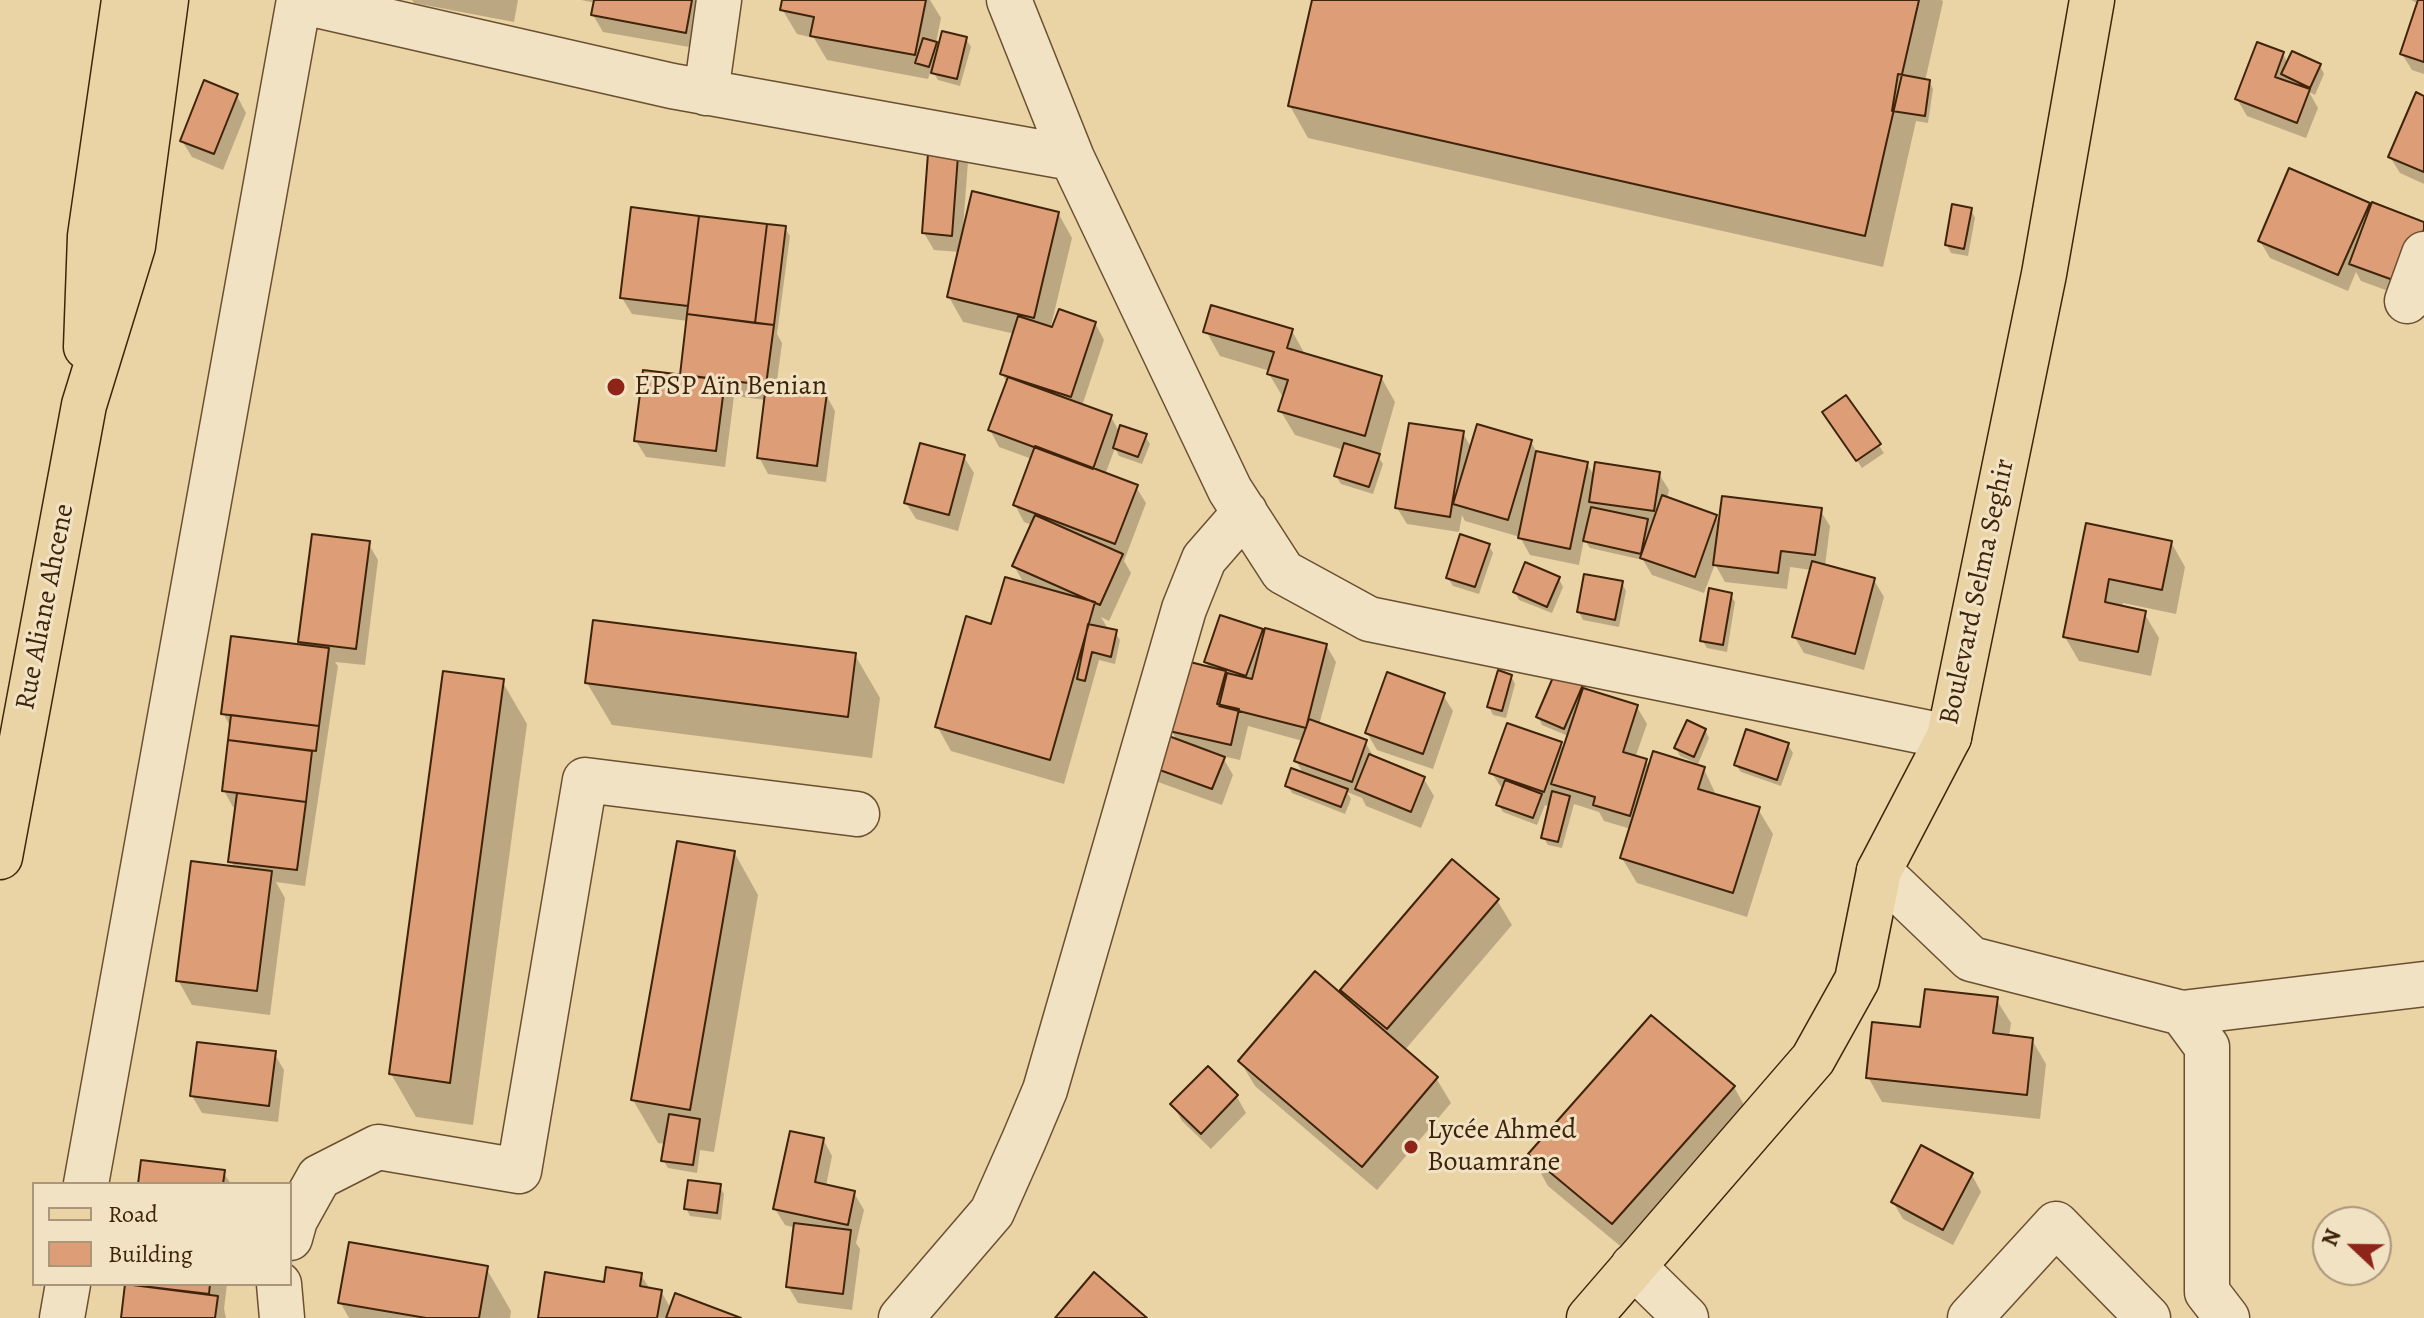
<!DOCTYPE html>
<meta charset="utf-8">
<style>
body{margin:0}
#map{position:relative;width:2424px;height:1318px;overflow:hidden;background:#ead3a4;font-family:Alegreya,serif}
canvas{display:block}
.legend{position:absolute;left:32px;top:1182px;width:260px;height:104px;box-sizing:border-box;background:#f1e2c4;border:2px solid #aa967a;margin:0;padding:10px 14px;list-style:none;font-size:24px;color:#3f240b}
.legend li{display:flex;align-items:center;gap:16px;height:40px}
.legend b{width:40px;border:2px solid #aa967a}
.north{position:absolute;left:2312px;top:1206px;width:80px;height:80px;box-sizing:border-box;background:#f1e2c4;border:2px solid #aa967a;border-radius:50%;rotate:292deg;font-size:22px;font-weight:700;line-height:32px;text-align:center;color:#3f240b}
.north::after{content:'';display:block;margin:auto;width:28px;height:36px;background:#8f2418;clip-path:polygon(50% 0,100% 100%,50% 72%,0 100%)}
</style>
<div id="map">
<canvas width="2424" height="1318"></canvas>
<ul class="legend">
<li><b style="height:10px;background:#ead3a4"></b>Road</li>
<li><b style="height:22px;background:#dd9d76"></b>Building</li>
</ul>
<div class="north">N</div>
</div>
<script>
const ctx = document.querySelector('canvas').getContext('2d');
ctx.lineJoin = 'round';
function fill(path, color) {
  ctx.fillStyle = color;
  ctx.fill(path, 'evenodd');
}
function poly(rows) {
  const path = new Path2D();
  for (const r of rows) {
    path.moveTo(r[0], r[1]);
    for (let i = 2; i < r.length; i += 2) path.lineTo(r[i], r[i + 1]);
  }
  return path;
}
function stroke(path, color, width, dash) {
  ctx.strokeStyle = color;
  ctx.lineWidth = width;
  ctx.lineCap = dash ? 'butt' : 'round';
  ctx.setLineDash(dash || []);
  ctx.stroke(path);
}
function label(font, color, halo, rows, align = 'center') {
  ctx.font = font + ' Alegreya,serif';
  ctx.lineWidth = 6;
  ctx.setLineDash([]);
  ctx.textBaseline = 'middle';
  ctx.strokeStyle = halo;
  ctx.fillStyle = color;
  for (const [text, x, y, turn = 0] of rows) {
    ctx.save();
    ctx.translate(x, y);
    ctx.rotate((+turn || 0) * Math.PI / 180);
    ctx.textAlign = isNaN(turn) ? turn : align;
    if (halo) ctx.strokeText(text, 0, 0);
    ctx.fillText(text, 0, 0);
    ctx.restore();
  }
}
fill(poly([
 [412,0,518,0,514,22,414,3],
 [581,0,705,0,695,48,603,32,593,15,596,3],
 [784,0,930,0,941,18,936,43,939,50,966,39,971,47,960,86,938,80,935,75,930,73,928,79,827,60,814,38,797,34,782,9],
 [1314,0,1942,0,1943,2,1925,81,1929,81,1933,89,1928,123,1916,121,1883,267,1308,138,1290,106],
 [2411,0,2424,0,2424,74,2412,70,2402,54,2419,4],
 [2283,54,2288,63,2320,66,2324,74,2315,95,2309,92,2318,108,2306,138,2247,116,2237,99],
 [237,96,246,113,223,170,192,157,182,141],
 [2424,98,2424,184,2400,173,2390,157],
 [932,129,969,148,963,228,1058,213,1072,238,1050,330,1095,323,1104,340,1082,406,1111,417,1120,433,1145,436,1150,444,1142,464,1119,456,1115,448,1105,475,1136,487,1146,503,1124,561,1131,573,1109,621,1101,617,1108,629,1115,632,1120,640,1115,664,1099,660,1064,784,951,751,937,726,993,627,1025,585,1014,566,1032,525,1024,522,1015,505,1032,459,999,447,990,430,1007,383,1002,373,1015,334,963,322,949,297,960,252,934,250,924,233],
 [2368,204,2372,210,2424,224,2424,270,2413,300,2361,281,2356,272,2348,291,2270,258,2260,241],
 [1971,210,1975,218,1968,256,1951,253,1947,245],
 [785,228,790,236,777,334,782,343,776,388,826,395,835,411,826,482,768,474,759,457,766,400,734,396,725,467,646,457,636,441,681,377,688,321,632,314,622,298],
 [1206,331,1292,331,1306,356,1381,377,1395,402,1379,458,1383,464,1373,494,1341,484,1336,476,1344,450,1295,435,1280,410,1284,399,1269,374,1270,371,1220,356],
 [1846,398,1884,453,1862,468,1830,421],
 [1463,433,1472,449,1531,442,1538,454,1587,464,1595,477,1659,474,1669,490,1667,499,1716,516,1720,524,1820,510,1830,526,1825,566,1874,580,1884,597,1864,670,1804,653,1794,636,1812,570,1790,567,1787,589,1725,582,1715,564,1704,593,1652,575,1643,560,1590,548,1584,539,1579,565,1530,555,1520,537,1465,521,1462,515,1459,532,1407,524,1397,508],
 [964,457,974,473,958,531,916,519,906,503],
 [2087,526,2171,542,2185,567,2176,614,2123,603,2122,608,2144,613,2159,638,2151,676,2079,661,2065,637],
 [314,536,368,543,378,560,365,665,335,662,338,666,305,886,276,882,285,898,270,1015,192,1005,178,980,235,869,231,861,237,808,233,807,224,791,231,728,223,713,299,646],
 [1488,545,1493,553,1479,594,1453,586,1448,578],
 [1559,579,1563,587,1552,613,1519,600,1515,592],
 [1622,583,1626,591,1619,627,1583,620,1579,612],
 [1731,595,1735,602,1727,652,1707,648,1702,640],
 [1262,631,1265,637,1326,645,1336,662,1319,725,1365,742,1375,759,1424,779,1434,796,1421,828,1366,806,1362,798,1347,792,1351,799,1345,814,1292,793,1287,785,1304,775,1296,761,1303,741,1248,726,1240,760,1222,756,1233,775,1222,805,1158,782,1148,765,1178,742,1171,730,1210,669,1206,662],
 [855,655,880,698,872,758,612,725,587,683],
 [1511,676,1515,684,1506,718,1493,715,1489,707],
 [502,681,527,724,473,1125,416,1117,391,1074],
 [1584,682,1588,691,1637,707,1647,724,1635,758,1646,761,1650,769,1704,769,1717,797,1758,809,1773,834,1747,917,1637,883,1622,858,1631,829,1604,821,1599,812,1574,804,1562,848,1548,845,1543,837,1550,807,1545,805,1537,825,1503,812,1498,804,1503,790,1491,772,1560,744,1564,750,1568,736,1542,725,1538,717],
 [1443,695,1453,711,1433,769,1377,750,1367,733],
 [1705,730,1709,738,1698,764,1680,756,1676,748],
 [1788,745,1793,753,1781,786,1741,772,1736,765],
 [734,852,758,895,714,1152,700,1150,697,1173,668,1168,663,1160,666,1144,658,1143,633,1100],
 [1497,900,1512,925,1404,1051,1436,1078,1451,1103,1377,1190,1255,1086,1240,1061,1351,1003,1343,990],
 [1996,999,2011,1023,2009,1037,2032,1040,2046,1064,2040,1119,1882,1102,1868,1077,1922,1029],
 [1652,1017,1734,1087,1752,1119,1631,1255,1548,1186,1530,1154],
 [274,1053,284,1070,278,1122,202,1113,192,1096],
 [1208,1069,1237,1097,1246,1113,1211,1149,1182,1121,1173,1105],
 [823,1139,832,1156,826,1186,854,1193,864,1210,856,1243,860,1249,852,1310,798,1303,788,1286,796,1228,785,1225,775,1209],
 [223,1172,231,1184,140,1184],
 [1972,1175,1981,1192,1953,1245,1903,1219,1893,1202],
 [719,1186,724,1194,721,1220,690,1216,686,1208],
 [486,1268,511,1311,510,1318,349,1318,340,1302],
 [641,1275,650,1289,661,1291,671,1309,735,1318,540,1318,606,1284],
 [127,1284,227,1284,224,1309,226,1318,123,1318]
]), '#0003');
const building = poly([
 [594,0,692,0,686,33,591,15,594,0],
 [782,0,926,0,915,55,810,36,814,17,780,10,782,0],
 [1312,0,1919,0,1865,236,1288,106,1312,0],
 [2418,0,2424,0,2424,62,2400,54,2418,0],
 [942,31,967,37,957,79,931,73,942,31],
 [923,38,937,42,929,67,915,63,923,38],
 [2257,42,2284,52,2275,77,2310,89,2297,123,2235,99,2257,42],
 [2292,51,2321,64,2310,88,2281,74,2292,51],
 [1898,74,1930,80,1925,116,1892,111,1898,74],
 [204,80,238,94,214,154,180,141,204,80],
 [2416,92,2424,96,2424,172,2388,157,2416,92],
 [930,127,960,129,952,236,922,233,930,127],
 [2289,168,2370,203,2338,275,2258,241,2289,168],
 [972,191,1059,212,1034,318,947,297,972,191],
 [2372,202,2424,222,2424,229,2404,284,2349,264,2372,202],
 [1952,204,1972,208,1964,249,1945,245,1952,204],
 [631,207,699,216,688,306,620,298,631,207],
 [699,216,767,224,755,323,687,314,699,216],
 [767,224,786,226,774,325,755,323,767,224],
 [1211,305,1293,329,1287,348,1382,376,1365,436,1278,411,1288,380,1267,374,1274,352,1203,332,1211,305],
 [1059,309,1096,322,1071,397,1000,374,1018,316,1052,327,1059,309],
 [687,314,774,325,766,385,680,375,687,314],
 [643,370,725,380,716,451,634,441,643,370],
 [1008,377,1112,415,1093,469,988,430,1008,377],
 [766,385,827,393,817,466,757,458,766,385],
 [1846,395,1881,444,1856,461,1822,412,1846,395],
 [1409,423,1464,431,1450,517,1395,508,1409,423],
 [1477,424,1532,440,1508,520,1453,504,1477,424],
 [1120,425,1147,434,1138,457,1113,448,1120,425],
 [920,443,965,455,949,515,904,503,920,443],
 [1344,443,1380,454,1369,487,1334,476,1344,443],
 [1035,446,1138,485,1115,544,1013,505,1035,446],
 [1536,451,1588,462,1570,549,1518,538,1536,451],
 [1595,462,1660,472,1654,511,1589,502,1595,462],
 [1662,495,1717,515,1695,577,1640,558,1662,495],
 [1722,496,1822,508,1815,555,1781,551,1778,573,1713,565,1722,496],
 [1591,507,1648,519,1641,554,1583,541,1591,507],
 [1035,515,1123,554,1100,605,1012,566,1035,515],
 [2086,523,2172,541,2162,590,2109,579,2105,602,2146,611,2138,652,2063,637,2086,523],
 [312,534,370,541,356,649,298,642,312,534],
 [1460,534,1490,544,1475,587,1446,578,1460,534],
 [1812,561,1875,578,1855,654,1792,637,1812,561],
 [1525,562,1560,577,1547,607,1513,592,1525,562],
 [1584,574,1623,581,1615,620,1577,612,1584,574],
 [1005,577,1095,602,1050,760,935,727,966,616,991,624,1005,577],
 [1709,588,1732,593,1723,645,1700,641,1709,588],
 [1220,615,1263,629,1246,676,1204,662,1220,615],
 [593,620,856,653,848,717,585,683,593,620],
 [1088,624,1117,630,1111,657,1092,652,1085,681,1077,679,1088,624],
 [1265,628,1327,644,1306,728,1219,706,1227,673,1252,679,1265,628],
 [231,636,329,648,319,726,221,714,231,636],
 [1186,661,1226,671,1217,704,1239,709,1231,745,1169,731,1186,661],
 [1557,668,1585,680,1564,729,1536,717,1557,668],
 [1498,670,1512,675,1502,711,1487,707,1498,670],
 [443,671,504,679,450,1083,389,1074,443,671],
 [1387,672,1445,693,1423,754,1365,733,1387,672],
 [1583,688,1638,705,1623,752,1647,759,1630,816,1593,805,1595,797,1551,784,1583,688],
 [231,715,319,726,316,751,228,740,231,715],
 [1309,719,1367,740,1352,782,1294,761,1309,719],
 [1687,720,1706,729,1694,757,1674,748,1687,720],
 [1507,723,1562,742,1544,792,1489,773,1507,723],
 [1746,729,1789,743,1777,780,1734,765,1746,729],
 [1158,732,1225,757,1212,789,1146,765,1158,732],
 [228,740,312,751,306,802,222,791,228,740],
 [1653,751,1705,767,1698,789,1760,807,1733,893,1620,858,1653,751],
 [1369,754,1425,777,1411,812,1355,789,1369,754],
 [1291,768,1348,789,1341,807,1285,786,1291,768],
 [1505,780,1542,794,1533,818,1496,805,1505,780],
 [1552,791,1570,796,1558,842,1541,838,1552,791],
 [237,793,306,802,297,870,228,862,237,793],
 [677,841,735,851,690,1110,631,1100,677,841],
 [1452,859,1499,899,1387,1029,1340,990,1452,859],
 [191,861,272,871,257,991,176,981,191,861],
 [1315,971,1438,1077,1362,1167,1238,1061,1315,971],
 [1925,989,1998,997,1993,1033,2033,1038,2027,1095,1866,1078,1872,1022,1920,1027,1925,989],
 [1651,1015,1735,1086,1612,1224,1528,1154,1651,1015],
 [197,1042,276,1051,269,1106,190,1096,197,1042],
 [1208,1066,1238,1095,1201,1134,1170,1104,1208,1066],
 [669,1114,700,1119,693,1165,661,1161,669,1114],
 [790,1131,824,1138,815,1182,855,1191,848,1225,773,1209,790,1131],
 [1921,1145,1973,1173,1943,1230,1891,1202,1921,1145],
 [141,1160,225,1170,223,1184,138,1184,141,1160],
 [688,1180,721,1184,717,1213,684,1209,688,1180],
 [794,1223,851,1230,843,1294,786,1287,794,1223],
 [349,1242,488,1266,479,1318,426,1318,338,1303,349,1242],
 [606,1267,642,1273,640,1286,662,1290,657,1318,538,1318,545,1272,604,1282,606,1267],
 [1094,1272,1147,1318,1055,1318,1094,1272],
 [125,1284,218,1296,215,1318,121,1318,125,1284],
 [125,1284,210,1284,209,1294,125,1284],
 [675,1293,741,1318,666,1318,675,1293]
]);
fill(building, '#dd9d76');
stroke(building, '#3f240b', 2);
const minor = poly([
 [1009,0,1072,158,1230,490,1283,572,1369,619,1949,737],
 [299,1,672,86,1072,158],
 [706,93,719,0],
 [2407,301,2424,254],
 [1879,871,1971,959,2182,1013,2207,1047,2207,1292,2227,1318],
 [2182,1013,2424,984],
 [86,1184,299,0],
 [290,1238,295,1220,319,1177,378,1147,519,1171,585,780,857,814],
 [1633,1266,1686,1318],
 [279,1284,282,1318],
 [62,1318,68,1284],
 [901,1318,992,1212,1024,1140,1045,1090,1184,609,1204,559,1245,512],
 [1970,1318,2056,1224,2148,1318]
]);
const major = poly([
 [86,347,90,236,124,0],
 [0,857,84,405,133,246,166,0],
 [1589,1318,1813,1059,1857,980,1879,871,1949,737,2044,274,2092,0]
]);
stroke(minor, '#6a5031', 47);
stroke(major, '#3f240b', 47);
stroke(minor, '#f1e2c4', 44);
stroke(major, '#ead3a4', 44);
for (const [x, y, r, color] of [
 [616,387,10,"#8f2418"],
 [1411,1147,8,"#8f2418"]
]) {
  const dot = new Path2D();
  dot.arc(x, y, r, 0, 2 * Math.PI);
  ctx.fillStyle = color;
  ctx.fill(dot);
  stroke(dot, '#f1e2c4', 3);
}
label('28px', '#3f240b', '#f1e2c4', [
 ["EPSP Aïn Benian",634,387],
 ["Lycée Ahmed",1427,1131],
 ["Bouamrane",1427,1163]
], 'left');
label('28px', '#3f240b', '#f1e2c4', [
 ["Boulevard Selma Seghir",1978,592,-78],
 ["Rue Aliane Ahcene",46,607,-79]
]);
</script>
